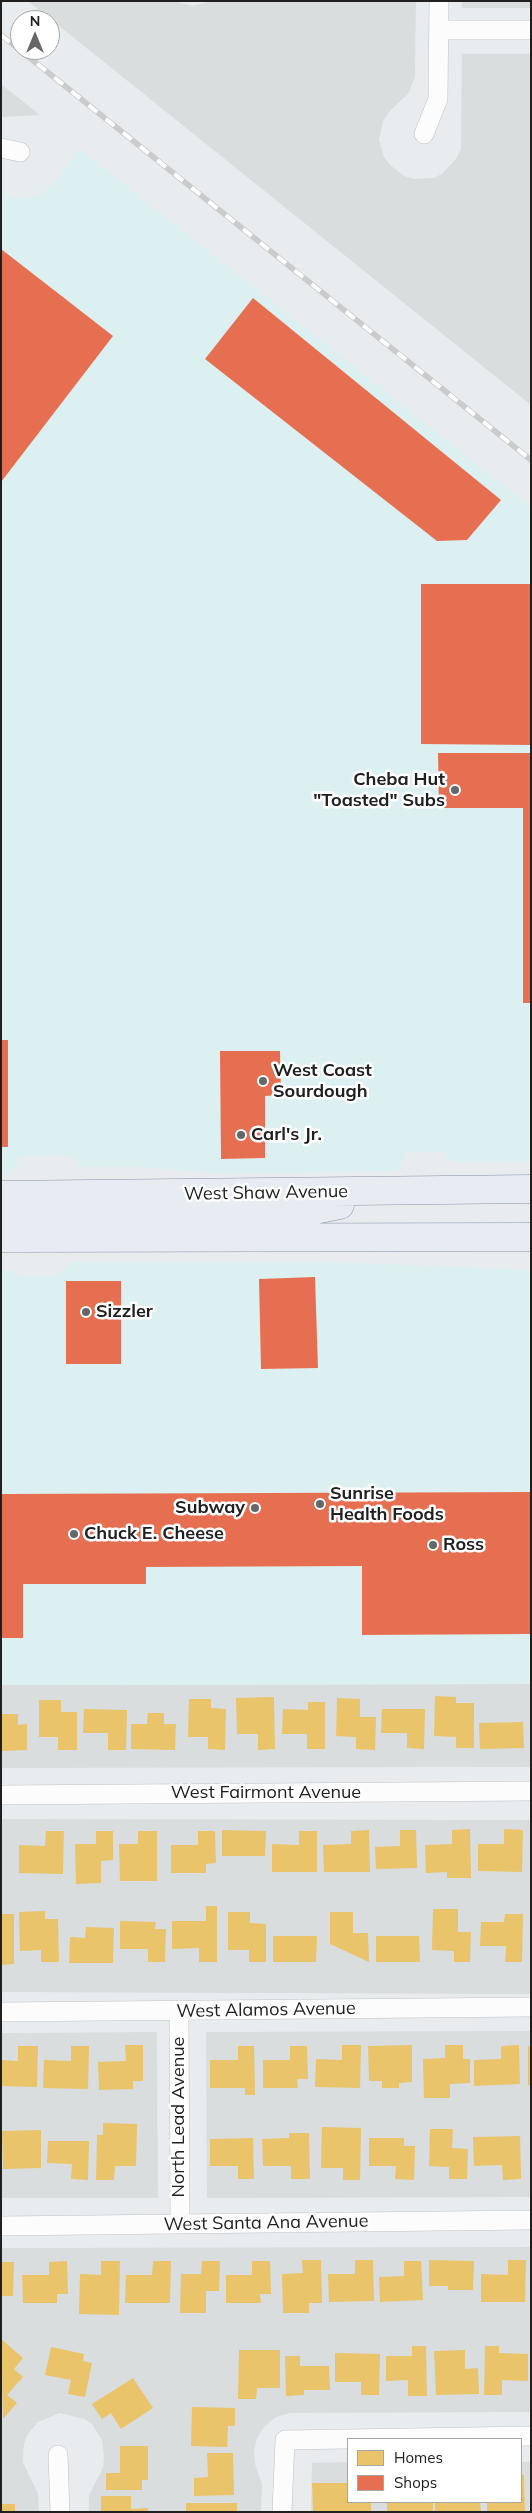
<!DOCTYPE html>
<style>
body{margin:0}
#map{position:relative;width:532px;height:2513px;overflow:hidden;background:#e9ecef;font-family:Mulish,sans-serif}
canvas{display:block}
.frame{position:absolute;inset:0;border:2px solid #202020;pointer-events:none}
.legend{position:absolute;left:347px;top:2438px;width:175px;height:65px;box-sizing:border-box;background:#fff;border:1px solid #a6a6a6;margin:0;padding:6px 9px;list-style:none;font-size:15px;color:#202020}
.legend li{display:flex;align-items:center;gap:10px;height:25px}
.legend b{width:25px;border:1px solid #a6a6a6}
.north{position:absolute;left:10px;top:10px;width:50px;height:50px;box-sizing:border-box;background:#fff;border:1px solid #a6a6a6;border-radius:50%;rotate:0deg;font-size:14px;font-weight:700;line-height:20px;text-align:center;color:#202020}
.north::after{content:'';display:block;margin:auto;width:18px;height:22px;background:#666768;clip-path:polygon(50% 0,100% 100%,50% 72%,0 100%)}
</style>
<div id="map">
<canvas width="532" height="2513"></canvas>
<div class="frame"></div>
<ul class="legend">
<li><b style="height:14px;background:#e9c46a"></b>Homes</li>
<li><b style="height:14px;background:#e76f51"></b>Shops</li>
</ul>
<div class="north">N</div>
</div>
<script>
const ctx = document.querySelector('canvas').getContext('2d');
ctx.lineJoin = 'round';
function fill(path, color) {
  ctx.fillStyle = color;
  ctx.fill(path, 'evenodd');
}
function poly(rows) {
  const path = new Path2D();
  for (const r of rows) {
    path.moveTo(r[0], r[1]);
    for (let i = 2; i < r.length; i += 2) path.lineTo(r[i], r[i + 1]);
  }
  return path;
}
function stroke(path, color, width, dash) {
  ctx.strokeStyle = color;
  ctx.lineWidth = width;
  ctx.lineCap = dash ? 'butt' : 'round';
  ctx.setLineDash(dash || []);
  ctx.stroke(path);
}
function label(font, color, halo, rows, align = 'center') {
  ctx.font = font + ' Mulish,sans-serif';
  ctx.lineWidth = 5;
  ctx.setLineDash([]);
  ctx.textBaseline = 'middle';
  ctx.strokeStyle = halo;
  ctx.fillStyle = color;
  for (const [text, x, y, turn = 0] of rows) {
    ctx.save();
    ctx.translate(x, y);
    ctx.rotate((+turn || 0) * Math.PI / 180);
    ctx.textAlign = isNaN(turn) ? turn : align;
    if (halo) ctx.strokeText(text, 0, 0);
    ctx.fillText(text, 0, 0);
    ctx.restore();
  }
}
fill(poly([
 [28,1,174,1,193,6,211,1,416,1,415,77,408,94,391,110,383,121,379,139,384,157,390,165,404,176,414,179,433,178,442,174,456,159,461,149,462,54,531,54,531,405],
 [462,1,531,1,531,8,462,8],
 [1,84,40,115,1,117],
 [531,1684,531,1767,1,1768,1,1685],
 [1,1819,531,1820,531,1994,1,1992],
 [531,2031,531,2197,207,2198,206,2032],
 [157,2032,158,2198,1,2198,1,2033],
 [531,2247,531,2412,290,2413,276,2417,265,2426,257,2438,254,2452,255,2464,262,2484,261,2512,89,2512,89,2495,103,2468,104,2458,102,2440,92,2424,84,2419,60,2413,38,2422,28,2434,24,2443,23,2462,38,2494,39,2512,1,2512,1,2248],
 [348,2462,348,2502,521,2502,521,2462,531,2462,531,2512,311,2512,312,2463]
]), '#daddde');
fill(poly([
 [80,149,531,507,531,1162,453,1162,442,1152,405,1152,404,1162,396,1171,222,1174,139,1167,80,1167,69,1156,24,1156,17,1157,17,1166,8,1175,1,1175,1,193,20,199,37,195,52,184],
 [68,1262,335,1262,531,1270,531,1684,1,1685,1,1271,13,1271,18,1276,55,1276,68,1267]
]), '#ddf0f1');
fill(poly([
 [435,1696,456,1697,456,1703,474,1703,474,1748,456,1748,456,1737,434,1736],
 [274,1697,275,1749,258,1750,258,1734,237,1734,236,1698],
 [337,1698,360,1699,360,1717,376,1717,375,1750,356,1749,356,1737,336,1736],
 [189,1699,211,1699,211,1708,226,1709,225,1750,208,1749,208,1737,188,1737],
 [39,1700,61,1700,61,1712,77,1712,77,1750,58,1750,58,1737,39,1737],
 [308,1702,325,1702,325,1749,307,1749,307,1734,282,1734,283,1709,308,1710],
 [84,1709,127,1710,126,1750,108,1750,108,1733,83,1733],
 [382,1709,425,1709,424,1749,407,1748,407,1733,381,1733],
 [148,1713,164,1713,164,1724,176,1724,175,1750,131,1749,131,1724,147,1724],
 [1,1714,18,1714,18,1725,27,1724,27,1750,1,1751],
 [523,1722,524,1748,480,1749,479,1723],
 [470,1829,471,1878,447,1878,447,1872,426,1873,425,1845,452,1844,452,1830],
 [504,1829,523,1830,522,1872,478,1871,478,1844,504,1844],
 [222,1830,266,1831,265,1856,222,1856],
 [369,1830,370,1872,324,1872,323,1845,351,1844,351,1831],
 [400,1830,416,1830,417,1868,376,1869,375,1847,400,1846],
 [46,1831,64,1831,63,1874,19,1873,19,1845,45,1846],
 [96,1831,113,1831,113,1860,101,1861,101,1883,76,1884,75,1844,96,1844],
 [138,1831,157,1831,157,1881,120,1881,119,1844,138,1844],
 [198,1831,215,1831,216,1863,206,1864,206,1873,171,1873,171,1845,198,1845],
 [299,1831,317,1831,317,1872,272,1872,272,1844,299,1845],
 [206,1906,217,1906,217,1962,199,1962,199,1948,172,1949,172,1921,206,1921],
 [433,1909,458,1909,458,1932,471,1932,470,1962,454,1962,454,1951,432,1950],
 [45,1911,45,1919,58,1919,59,1962,41,1962,41,1950,20,1951,19,1912],
 [228,1912,250,1912,250,1923,266,1924,266,1962,249,1962,249,1950,228,1950],
 [330,1912,353,1912,353,1933,368,1933,369,1962,330,1944],
 [1,1914,14,1914,14,1964,1,1965],
 [505,1914,523,1914,522,1962,505,1962,506,1946,480,1946,481,1922,504,1922],
 [120,1921,156,1922,155,1929,166,1929,165,1962,148,1962,148,1949,120,1949],
 [86,1927,114,1928,113,1963,69,1963,70,1937,85,1938],
 [273,1936,317,1936,316,1962,273,1962],
 [376,1936,419,1936,420,1962,376,1962],
 [125,2045,143,2045,143,2081,133,2081,133,2089,99,2090,98,2062,126,2061],
 [342,2045,361,2045,360,2088,315,2087,316,2059,342,2060],
 [412,2045,412,2082,399,2083,399,2088,382,2088,382,2081,369,2081,368,2046],
 [445,2045,463,2045,463,2059,470,2059,470,2083,450,2084,450,2098,424,2098,423,2059,445,2058],
 [519,2045,520,2084,474,2086,474,2060,501,2059,501,2046],
 [18,2046,38,2046,37,2087,1,2086,1,2060,18,2061],
 [71,2046,89,2046,88,2089,43,2088,44,2060,71,2061],
 [238,2046,254,2046,255,2095,245,2095,245,2088,210,2088,210,2060,238,2060],
 [290,2046,307,2046,308,2079,297,2079,298,2088,263,2088,263,2060,290,2060],
 [528,2046,531,2046,531,2085,528,2085],
 [103,2123,137,2124,136,2166,115,2166,114,2180,96,2180,97,2135,103,2135],
 [322,2127,361,2128,360,2180,343,2180,343,2168,321,2168],
 [430,2129,453,2129,452,2148,468,2149,467,2179,449,2179,449,2167,429,2166],
 [41,2130,41,2168,3,2169,2,2131],
 [289,2133,309,2133,310,2179,291,2179,291,2166,263,2166,262,2139,289,2138],
 [520,2136,521,2179,503,2180,502,2165,474,2166,473,2137],
 [253,2138,254,2179,238,2179,238,2166,210,2166,210,2139],
 [369,2138,404,2138,404,2146,415,2146,414,2180,395,2179,396,2166,369,2166],
 [48,2141,89,2141,88,2180,71,2179,72,2164,47,2163],
 [302,2260,321,2260,322,2303,309,2303,309,2313,283,2313,282,2274,303,2273],
 [355,2260,373,2260,374,2301,329,2302,328,2274,355,2274],
 [429,2260,474,2261,473,2290,448,2290,448,2286,429,2286],
 [508,2260,526,2260,525,2302,481,2302,481,2274,508,2275],
 [67,2261,68,2294,57,2294,57,2303,23,2303,22,2275,49,2275,49,2262],
 [101,2261,120,2261,119,2315,79,2314,80,2274,101,2275],
 [153,2261,171,2261,170,2303,125,2303,126,2275,152,2275],
 [202,2261,220,2261,219,2291,206,2291,206,2313,180,2313,181,2274,201,2274],
 [252,2261,270,2261,271,2294,260,2294,261,2303,226,2303,226,2275,252,2275],
 [404,2261,421,2261,423,2300,380,2302,379,2277,404,2276],
 [1,2262,14,2262,13,2296,1,2296],
 [1,2339,23,2358,14,2369,23,2377,7,2395,17,2403,3,2419],
 [412,2346,426,2346,427,2396,408,2396,408,2380,386,2381,386,2356,412,2356],
 [485,2346,499,2346,499,2353,528,2354,528,2381,502,2380,502,2395,484,2395],
 [51,2347,84,2354,83,2361,92,2363,85,2397,68,2394,71,2380,45,2375],
 [239,2350,280,2350,280,2388,257,2388,256,2399,238,2399],
 [465,2350,465,2369,478,2368,479,2394,436,2395,434,2351],
 [335,2353,380,2354,379,2395,361,2395,361,2382,335,2382],
 [285,2356,300,2356,300,2366,329,2366,330,2390,304,2390,304,2395,286,2396],
 [133,2378,153,2408,121,2429,111,2413,102,2419,92,2404],
 [192,2407,235,2408,235,2426,228,2426,227,2447,191,2446],
 [120,2446,148,2446,148,2480,142,2480,142,2490,106,2490,106,2473,120,2473],
 [207,2453,233,2453,234,2495,194,2496,194,2478,208,2477],
 [521,2475,524,2475,525,2512,487,2512,487,2502,521,2502],
 [312,2483,348,2483,348,2502,371,2502,371,2511,313,2511],
 [101,2496,131,2496,131,2509,148,2508,148,2512,101,2512],
 [387,2502,433,2502,433,2512,387,2512],
 [435,2502,480,2502,481,2512,435,2512],
 [186,2503,237,2503,237,2512,186,2512],
 [1,2504,15,2504,15,2512,1,2512]
]), '#e9c46a');
fill(poly([
 [1,249,113,336,1,482],
 [253,298,501,500,467,540,437,541,205,359],
 [421,584,531,584,531,745,421,744],
 [438,753,531,753,531,1003,523,1003,523,808,439,808],
 [1,1040,8,1040,8,1147,1,1147],
 [220,1051,280,1051,281,1095,265,1096,265,1158,221,1159],
 [315,1277,318,1368,261,1369,259,1279],
 [66,1281,121,1281,121,1364,66,1364],
 [531,1492,531,1634,362,1635,362,1566,146,1567,146,1584,23,1584,23,1638,1,1638,1,1494]
]), '#e76f51');
const minor = poly([
 [440,30,531,30],
 [424,134,438,99,439,1],
 [1,148,20,152],
 [1,1795,531,1791],
 [179,2010,180,2224],
 [1,2012,531,2007],
 [1,2226,531,2220],
 [58,2455,60,2512],
 [282,2512,285,2440,531,2436]
]);
const primary = poly([
 [1,1195,531,1189],
 [1,1217,29,1214,37,1209,47,1195],
 [1,1238,531,1237],
 [34,1238,42,1223,58,1217,294,1214,340,1205]
]);
stroke(minor, '#bfc1c2', 20);
stroke(primary, '#8593a6', 29);
stroke(minor, '#fcfcfd', 19);
stroke(primary, '#e6ecf2', 28);
const rail = poly([
 [1,35,20,50],
 [20,50,531,460]
]);
stroke(rail, '#cacbcb', 5.5);
stroke(rail, '#fff', 4, [11]);
for (const [x, y, r, color] of [
 [455,790,5,"#666768"],
 [263,1081,5,"#666768"],
 [241,1135,5,"#666768"],
 [86,1312,5,"#666768"],
 [320,1504,5,"#666768"],
 [255,1508,5,"#666768"],
 [74,1534,5,"#666768"],
 [433,1545,5,"#666768"]
]) {
  const dot = new Path2D();
  dot.arc(x, y, r, 0, 2 * Math.PI);
  ctx.fillStyle = color;
  ctx.fill(dot);
  stroke(dot, '#fff', 2);
}
label('bold 18px', '#202020', '#fff', [
 ["Cheba Hut",445,780,"right"],
 ["\"Toasted\" Subs",445,801,"right"],
 ["West Coast",273,1071],
 ["Sourdough",273,1092],
 ["Carl's Jr.",251,1135],
 ["Sizzler",96,1312],
 ["Sunrise",330,1494],
 ["Health Foods",330,1515],
 ["Subway",245,1508,"right"],
 ["Chuck E. Cheese",84,1534],
 ["Ross",443,1545]
], 'left');
label('18px', '#202020', '#fff', [
 ["West Shaw Avenue",266,1193,-1],
 ["West Fairmont Avenue",266,1793],
 ["West Alamos Avenue",266,2010,-1],
 ["North Lead Avenue",179,2117,-90],
 ["West Santa Ana Avenue",266,2223,-1]
]);
</script>
